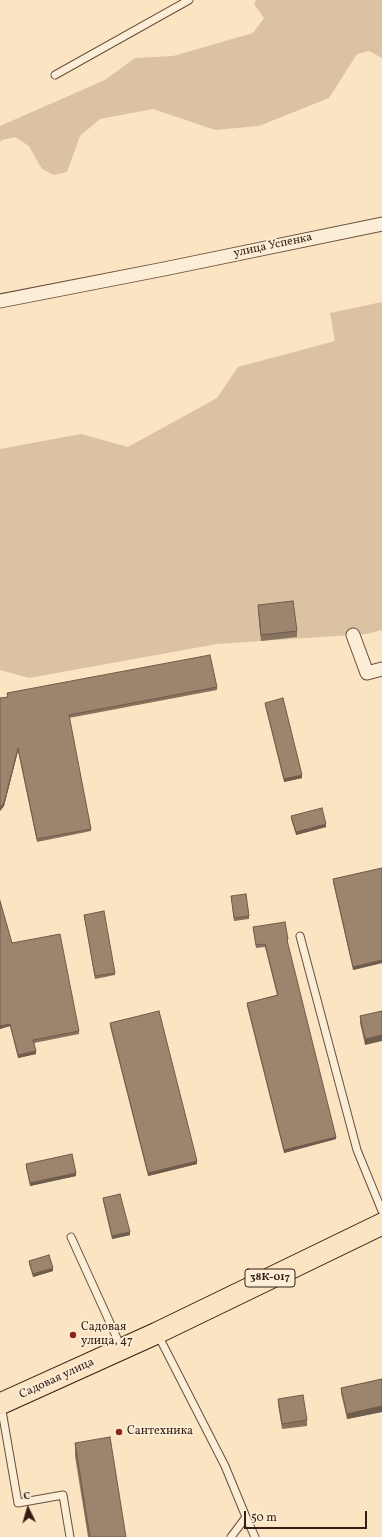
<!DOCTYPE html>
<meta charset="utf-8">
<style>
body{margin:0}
#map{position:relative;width:382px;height:1537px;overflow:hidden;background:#fbe4c1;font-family:Vollkorn,serif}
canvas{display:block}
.north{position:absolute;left:8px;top:1489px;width:40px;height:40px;-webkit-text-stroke:3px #fcedd7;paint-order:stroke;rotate:355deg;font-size:11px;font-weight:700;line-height:16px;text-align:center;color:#371c12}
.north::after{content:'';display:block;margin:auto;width:14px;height:18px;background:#371c12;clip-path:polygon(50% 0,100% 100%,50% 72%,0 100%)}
.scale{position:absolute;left:244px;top:1511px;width:123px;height:18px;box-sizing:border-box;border:2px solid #371c12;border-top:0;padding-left:5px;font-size:12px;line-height:14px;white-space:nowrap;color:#371c12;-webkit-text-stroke:3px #fcedd7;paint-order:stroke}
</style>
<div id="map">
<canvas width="382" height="1537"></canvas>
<div class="north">С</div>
<div class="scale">50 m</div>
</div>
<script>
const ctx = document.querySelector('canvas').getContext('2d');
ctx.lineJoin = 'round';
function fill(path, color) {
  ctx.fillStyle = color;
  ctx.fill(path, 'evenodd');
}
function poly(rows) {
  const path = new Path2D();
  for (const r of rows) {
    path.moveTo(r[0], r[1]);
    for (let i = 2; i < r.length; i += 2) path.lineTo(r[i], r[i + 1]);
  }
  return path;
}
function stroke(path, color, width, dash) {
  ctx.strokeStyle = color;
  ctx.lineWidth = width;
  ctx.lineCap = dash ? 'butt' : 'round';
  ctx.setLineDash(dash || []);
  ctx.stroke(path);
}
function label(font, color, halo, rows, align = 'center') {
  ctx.font = font + ' Vollkorn,serif';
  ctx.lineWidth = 3.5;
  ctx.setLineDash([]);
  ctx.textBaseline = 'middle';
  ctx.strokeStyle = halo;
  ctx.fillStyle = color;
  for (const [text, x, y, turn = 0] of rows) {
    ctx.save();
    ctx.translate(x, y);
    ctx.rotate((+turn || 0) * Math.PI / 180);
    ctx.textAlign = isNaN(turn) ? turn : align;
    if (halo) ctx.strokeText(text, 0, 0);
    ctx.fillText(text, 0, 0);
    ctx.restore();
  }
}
fill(poly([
 [256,0,382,0,382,58,369,51,357,54,329,98,259,126,215,130,153,109,100,119,80,136,67,172,54,175,42,169,29,146,15,137,2,140,0,142,0,126,105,80,135,58,173,56,253,33,264,18,254,4],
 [382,302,382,630,366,634,217,644,29,678,0,670,0,449,81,434,128,447,217,398,238,367,335,341,330,313]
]), '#dac2a3');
const service = poly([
 [55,75,189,0],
 [300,936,357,1150,382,1211],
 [71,1237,121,1347],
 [158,1335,225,1466,246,1517,231,1537],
 [1,1405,18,1503,63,1495,70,1537],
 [246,1517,255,1537]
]);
const minor = poly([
 [0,301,164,269,382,224],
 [353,635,367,673,382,669]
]);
const primary = poly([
 [0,1404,157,1333,382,1224]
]);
stroke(service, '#684e3e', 9);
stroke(minor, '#684e3e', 15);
stroke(primary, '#371c12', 23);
stroke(service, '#fcedd7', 7);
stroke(minor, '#fcedd7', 13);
stroke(primary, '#fbe4c1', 21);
fill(poly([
 [258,605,297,631,297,637,261,641,258,611],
 [217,687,217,690,69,718,91,829,91,831,37,842,18,751,4,806,0,811,0,698,7,697,7,693],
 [265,703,302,778,284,782,265,705],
 [291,816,326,827,296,835,291,819],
 [382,868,382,963,353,970,333,882,333,879],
 [231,896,249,916,249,919,234,921],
 [0,901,12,943,79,1031,79,1034,34,1043,36,1054,18,1058,10,1026,0,1029],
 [84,915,115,973,115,975,95,979],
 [253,927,288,939,288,942,287,942,336,1139,284,1153,247,1006,247,1003,277,995,265,947,256,948],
 [382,1011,365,1045,360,1023,360,1016],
 [110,1023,197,1164,148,1176,110,1026],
 [26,1164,76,1176,30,1186,26,1167],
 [103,1198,130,1235,112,1239,103,1201],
 [29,1261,53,1271,33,1277,29,1264],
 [382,1379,382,1412,347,1419,341,1393,341,1388],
 [278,1399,307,1420,307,1426,282,1429,278,1404],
 [75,1443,126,1537,88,1537,75,1456]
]), '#87725e');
fill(poly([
 [18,748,18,751,4,806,0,811,0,808],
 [302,775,302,778,284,782,284,779],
 [326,824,326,827,296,835,296,832],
 [382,960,382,963,353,970,353,967],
 [10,1024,10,1026,0,1029,0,1026],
 [382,1035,382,1041,365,1045,365,1039],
 [36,1051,36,1054,18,1058,18,1055],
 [336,1137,336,1139,284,1153,284,1150],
 [197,1161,197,1164,148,1176,148,1173],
 [76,1173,76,1176,30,1186,30,1183],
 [130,1232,130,1235,112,1239,112,1236],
 [53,1268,53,1271,33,1277,33,1274],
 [382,1406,382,1412,347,1419,347,1414]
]), '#6e5c4c');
const building = poly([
 [293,601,297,631,261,635,258,605,293,601],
 [210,655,217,687,69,715,91,829,37,839,18,748,4,803,0,808,0,698,8,697,7,693,210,655],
 [283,698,302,775,284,779,265,703,283,698],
 [322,808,326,824,296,832,291,816,322,808],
 [382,868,382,960,353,967,333,879,382,868],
 [246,894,249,916,234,918,231,896,246,894],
 [0,901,12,943,60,934,79,1031,33,1040,36,1051,18,1055,10,1024,0,1026,0,901],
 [104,911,115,973,95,976,84,915,104,911],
 [285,922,288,939,287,940,336,1137,284,1150,247,1003,278,995,265,944,256,945,253,927,285,922],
 [159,1011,197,1161,148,1173,110,1023,159,1011],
 [382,1011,382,1035,365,1039,360,1016,382,1011],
 [72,1154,76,1173,30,1183,26,1164,72,1154],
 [120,1194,130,1232,112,1236,103,1198,120,1194],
 [49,1255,53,1268,33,1274,29,1261,49,1255],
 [382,1379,382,1406,347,1414,341,1388,382,1379],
 [303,1395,307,1420,282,1424,278,1399,303,1395],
 [110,1437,126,1537,90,1537,75,1443,110,1437]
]);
fill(building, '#9d846d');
stroke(building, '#6e5c4c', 1);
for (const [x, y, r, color] of [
 [73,1335,4,"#8f2418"],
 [119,1432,4,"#8f2418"]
]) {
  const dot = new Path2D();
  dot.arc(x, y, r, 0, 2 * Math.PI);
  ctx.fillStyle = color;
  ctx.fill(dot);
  stroke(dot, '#fcedd7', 1.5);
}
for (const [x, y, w] of [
 [270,1278,50]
]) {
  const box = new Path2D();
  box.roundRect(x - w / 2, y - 9, w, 18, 3);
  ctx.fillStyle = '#fcedd7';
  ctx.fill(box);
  stroke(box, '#371c12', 1);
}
label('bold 11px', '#371c12', null, [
 ["38К-017",270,1278]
]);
label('12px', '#371c12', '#fcedd7', [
 ["улица Успенка",273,246,-12],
 ["Садовая улица",57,1379,-25]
]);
label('12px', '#371c12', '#fcedd7', [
 ["Садовая",81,1328],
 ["улица, 47",81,1342],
 ["Сантехника",127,1432]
], 'left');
</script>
